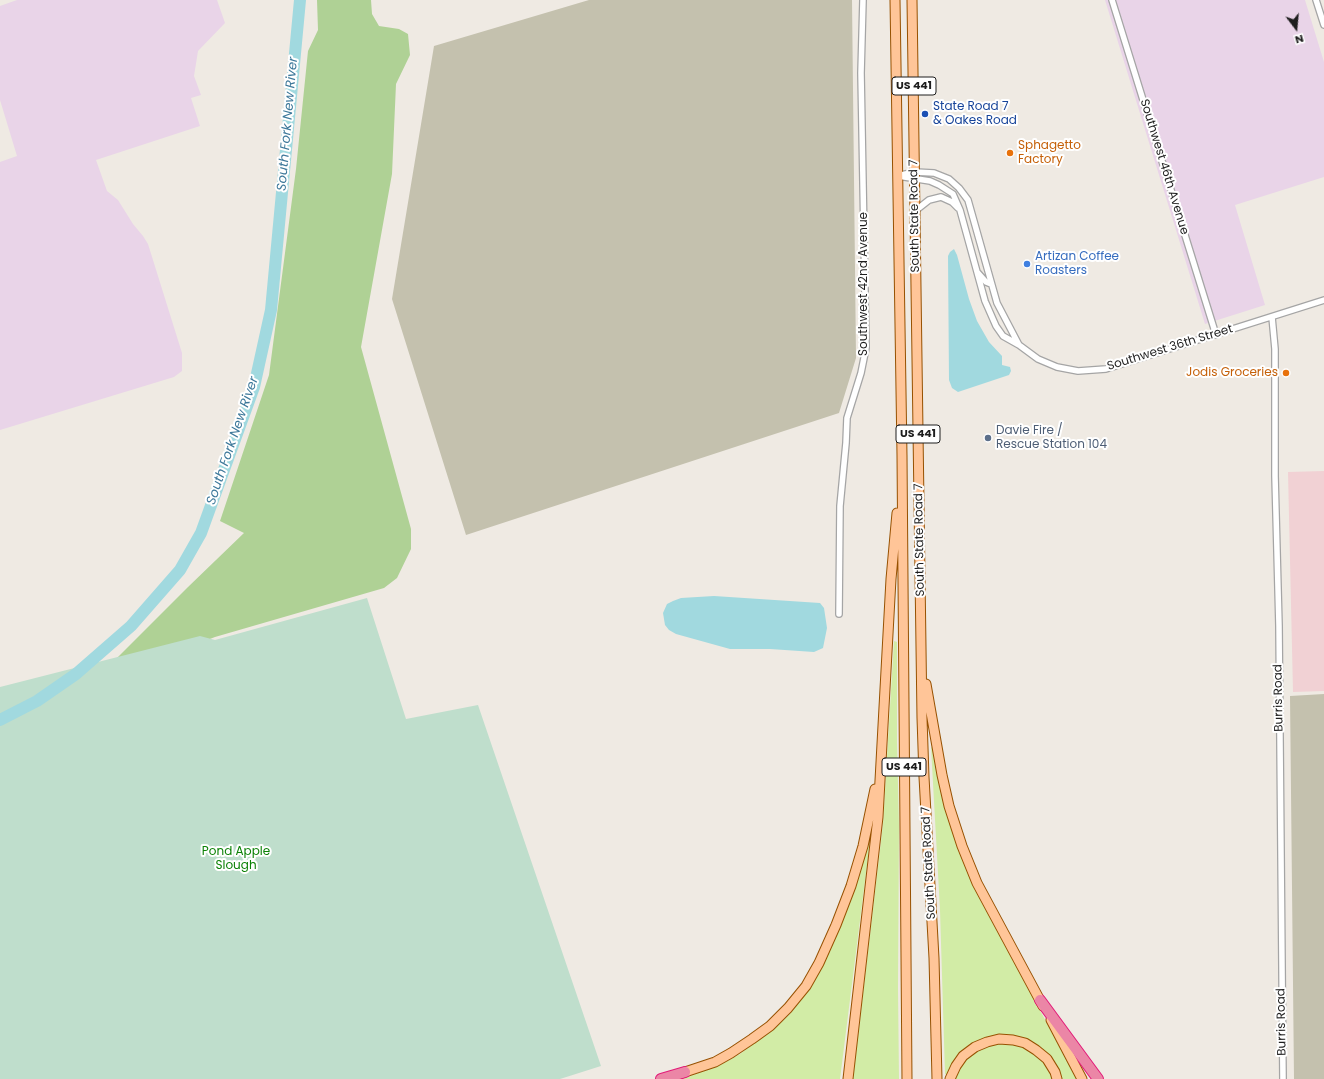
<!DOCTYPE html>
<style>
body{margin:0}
#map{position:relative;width:1324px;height:1079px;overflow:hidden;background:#efeae3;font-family:Poppins,sans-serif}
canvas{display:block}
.north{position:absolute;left:1276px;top:8px;width:40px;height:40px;-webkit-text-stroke:3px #fff;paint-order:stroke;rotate:164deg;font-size:11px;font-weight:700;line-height:16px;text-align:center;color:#1e1e1e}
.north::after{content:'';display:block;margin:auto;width:14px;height:18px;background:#1e1e1e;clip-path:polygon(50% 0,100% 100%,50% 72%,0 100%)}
</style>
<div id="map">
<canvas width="1324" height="1079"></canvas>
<div class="north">N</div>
</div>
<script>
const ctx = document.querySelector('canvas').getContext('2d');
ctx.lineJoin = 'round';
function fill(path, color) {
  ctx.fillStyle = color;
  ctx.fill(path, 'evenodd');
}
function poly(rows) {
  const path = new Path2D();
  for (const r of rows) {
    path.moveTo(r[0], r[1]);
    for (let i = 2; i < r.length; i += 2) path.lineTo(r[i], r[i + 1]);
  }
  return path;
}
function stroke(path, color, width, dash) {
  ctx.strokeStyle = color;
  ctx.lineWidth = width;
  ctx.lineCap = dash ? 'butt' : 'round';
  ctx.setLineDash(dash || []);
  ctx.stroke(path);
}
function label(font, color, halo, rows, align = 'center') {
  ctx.font = font + ' Poppins,sans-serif';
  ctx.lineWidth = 4;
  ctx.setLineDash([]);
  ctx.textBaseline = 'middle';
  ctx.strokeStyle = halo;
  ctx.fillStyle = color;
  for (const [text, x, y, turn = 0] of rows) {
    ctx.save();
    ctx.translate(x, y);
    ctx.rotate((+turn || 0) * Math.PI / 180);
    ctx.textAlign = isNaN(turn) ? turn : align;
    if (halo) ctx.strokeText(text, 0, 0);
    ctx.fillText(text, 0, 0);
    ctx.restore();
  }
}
fill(poly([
 [1324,471,1324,691,1293,692,1288,472]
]), '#f1d1d4');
fill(poly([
 [17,0,217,0,225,23,198,51,194,76,201,95,191,98,200,126,96,160,107,191,118,200,133,224,143,236,148,244,182,353,182,371,174,377,0,430,0,162,17,156,0,100,0,6],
 [1105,0,1305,0,1324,62,1324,177,1235,205,1265,305,1205,324]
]), '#e9d4e8');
fill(poly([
 [589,0,852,0,856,358,839,413,466,535,392,299,434,46],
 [1324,694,1324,1079,1294,1079,1290,696]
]), '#c4c1ae');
fill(poly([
 [894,641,897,642,897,742,899,826,898,988,899,1079,853,1079,883,824],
 [931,747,933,748,958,847,980,899,1077,1079,1061,1079,1052,1060,1043,1050,1034,1045,990,1039,950,1069,947,1075,945,1074,940,910],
 [869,833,871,833,840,1079,682,1079,720,1065,740,1054,778,1025,789,1015,801,1000,817,977,840,923],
 [1004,1043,1019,1045,1028,1049,1044,1061,1054,1079,954,1079,963,1062,976,1051,989,1045]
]), '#d2eca6');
fill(poly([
 [317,0,371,0,372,14,379,26,399,29,408,34,410,55,396,84,392,174,361,347,411,529,411,549,397,578,384,588,215,637,90,685,188,587,244,533,220,521,269,375,296,169,308,51,318,30]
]), '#afd195');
fill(poly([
 [367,598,406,719,478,705,601,1066,560,1079,0,1079,0,687,200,636,215,640]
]), '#bfdecc');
fill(poly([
 [954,249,957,255,969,299,977,321,989,342,1002,356,1002,365,1010,367,1011,371,1009,375,958,392,952,388,949,380,948,256,950,252],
 [714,596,820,603,824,608,827,628,823,648,814,652,770,649,730,649,676,634,669,630,665,625,663,613,667,604,673,601,681,598]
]), '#a1d9df');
stroke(poly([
 [0,720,37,701,76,674,131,626,180,570,201,533,254,387,271,310,300,0]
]), '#a1d9df', 12);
const minor = poly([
 [1112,0,1216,335],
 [1316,0,1324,25],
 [901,175,915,172,934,173,949,179,959,188,968,200,997,303,1019,345],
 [898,176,930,181,939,185,953,194,960,210,985,301,996,326,1003,336,1019,345,1038,359,1057,367,1078,371,1106,369,1324,300],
 [915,211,929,200,941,197,952,202,958,208],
 [978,273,986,282,991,284],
 [1272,317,1275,349,1275,476,1279,626,1283,1079],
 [839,614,840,506,846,443,847,418,861,373,866,348,861,73,863,0]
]);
const primary = poly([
 [895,0,902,455,907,1079],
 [912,0,922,718,924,777,934,958,937,1079],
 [926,684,942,775,949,806,962,846,977,883,1043,1006],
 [1051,1020,1082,1079],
 [679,1074,715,1062,731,1053,752,1039,770,1026,788,1008,806,986,819,963,836,925,851,886,863,846,875,789],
 [848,1079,878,817,891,579,897,513],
 [950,1079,956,1066,963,1056,975,1047,987,1042,999,1039,1013,1040,1025,1043,1036,1050,1047,1059,1055,1072,1057,1079]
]);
const motorway = poly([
 [1040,1000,1098,1079],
 [661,1079,685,1072]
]);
stroke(minor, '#a5a5a5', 8);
stroke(primary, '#975100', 11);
stroke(motorway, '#e21b79', 12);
stroke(minor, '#fff', 5.5);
stroke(primary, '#ffc598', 9);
stroke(motorway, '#eb86a6', 10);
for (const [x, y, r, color] of [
 [925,114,4,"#1a4fb4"],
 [1010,153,4,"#e8710a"],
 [1027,264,4,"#3f7fe0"],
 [1286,373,4,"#e8710a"],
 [988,438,4,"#5c6f8a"]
]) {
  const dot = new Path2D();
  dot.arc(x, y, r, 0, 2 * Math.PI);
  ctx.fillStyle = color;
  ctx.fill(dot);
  stroke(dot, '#fff', 1.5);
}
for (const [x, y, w] of [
 [914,86,44],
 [918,434,44],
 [904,767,44]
]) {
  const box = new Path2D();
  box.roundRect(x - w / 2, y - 9, w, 18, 3);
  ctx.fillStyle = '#fff';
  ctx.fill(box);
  stroke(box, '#1e1e1e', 1);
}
label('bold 11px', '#1e1e1e', null, [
 ["US 441",914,86],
 ["US 441",918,434],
 ["US 441",904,767]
]);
label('12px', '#164399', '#fff', [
 ["State Road 7",933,107],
 ["& Oakes Road",933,121]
], 'left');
label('12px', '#c56008', '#fff', [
 ["Sphagetto",1018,146],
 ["Factory",1018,160],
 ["Jodis Groceries",1278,373,"right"]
], 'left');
label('12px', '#1e1e1e', '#fff', [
 ["Southwest 46th Avenue",1164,167,73],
 ["South State Road 7",915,216,-91],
 ["Southwest 42nd Avenue",864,284,-90],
 ["Southwest 36th Street",1170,348,-17],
 ["South State Road 7",920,540,-91],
 ["Burris Road",1279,698,-91],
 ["South State Road 7",929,863,-93],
 ["Burris Road",1282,1022,-91]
]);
label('12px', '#366cbe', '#fff', [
 ["Artizan Coffee",1035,257],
 ["Roasters",1035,271]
], 'left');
label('12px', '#4e5e75', '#fff', [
 ["Davie Fire /",996,431],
 ["Rescue Station 104",996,445]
], 'left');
label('12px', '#0c8206', '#fff', [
 ["Pond Apple",236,852],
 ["Slough",236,866]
]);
label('italic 13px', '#3d789a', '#fff', [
 ["South Fork New River",288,124,-85],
 ["South Fork New River",233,441,-71]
]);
</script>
